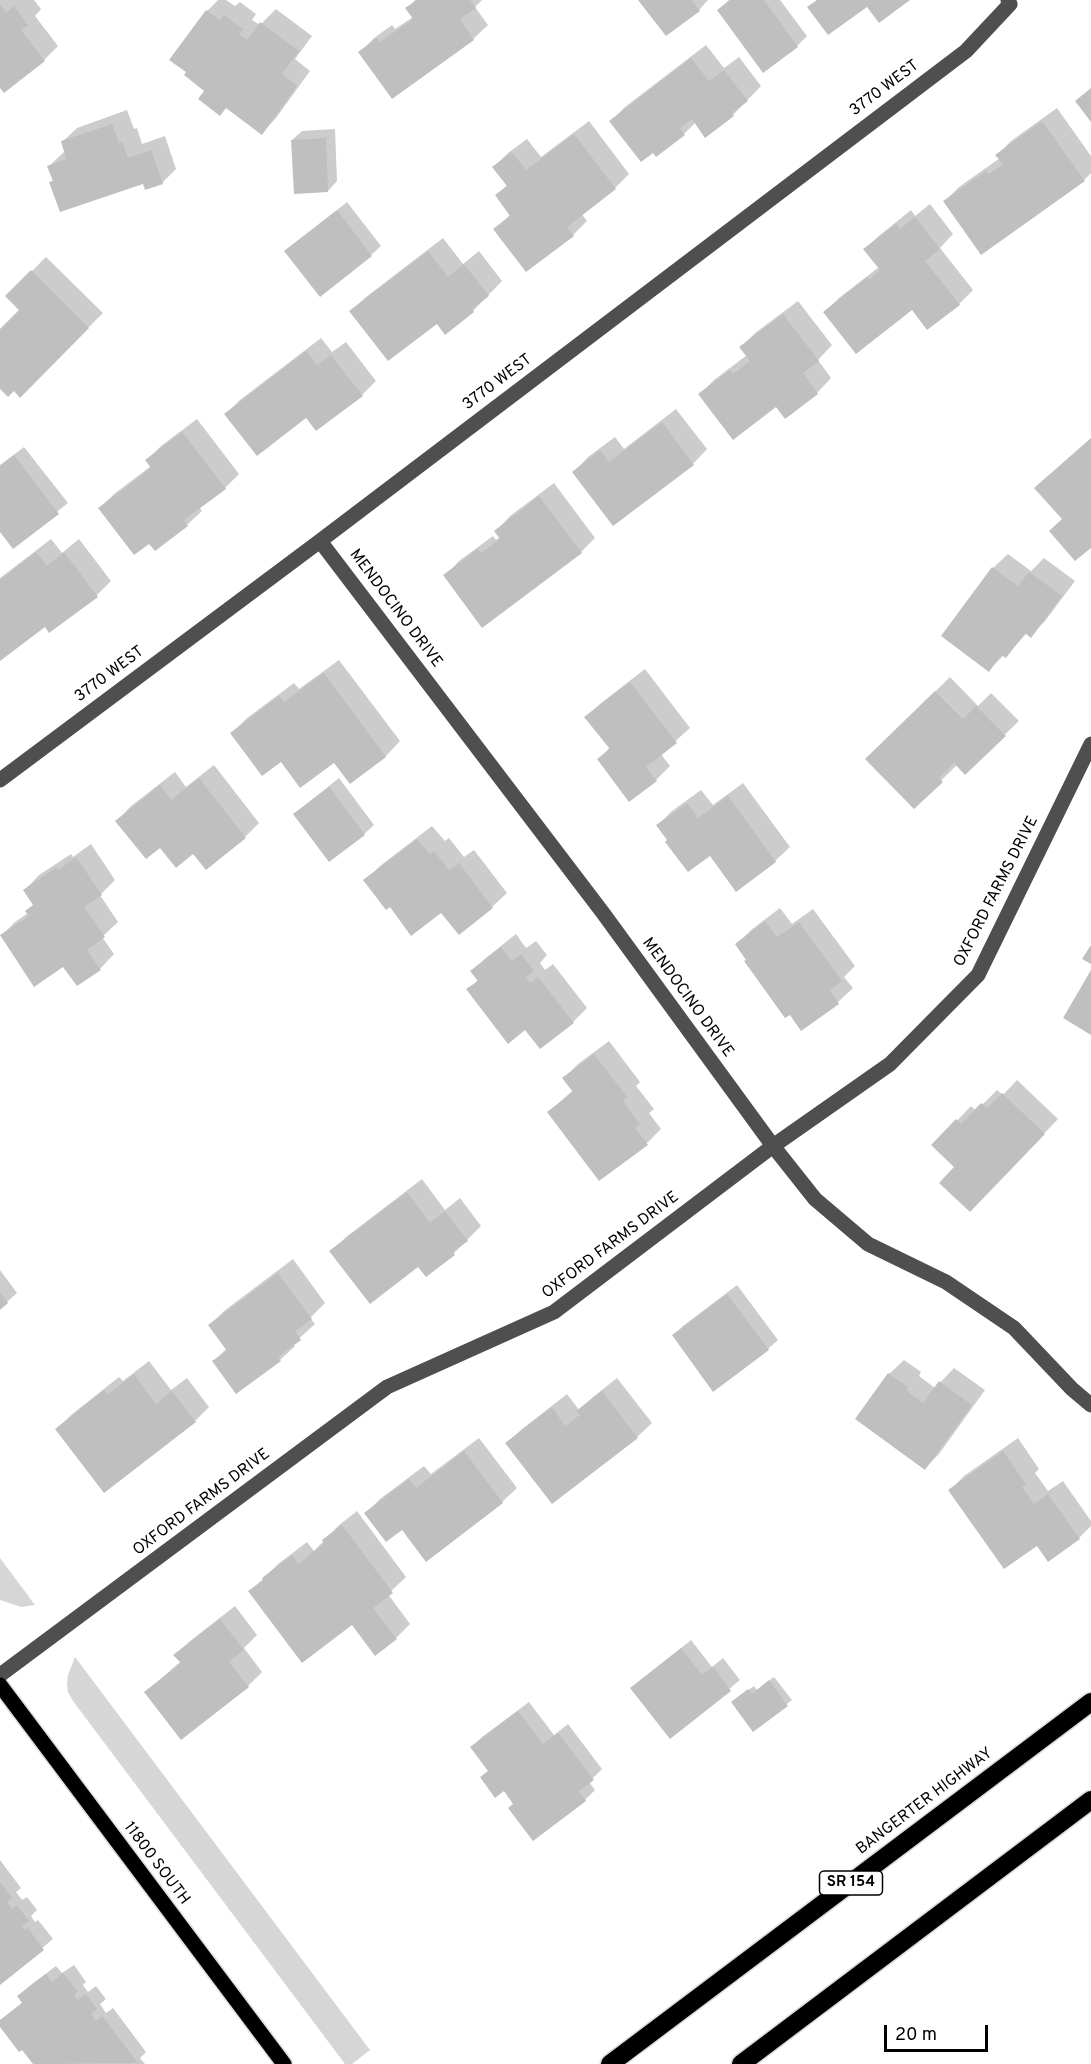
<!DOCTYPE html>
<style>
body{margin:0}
#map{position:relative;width:1091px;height:2064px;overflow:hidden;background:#fff;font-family:Overpass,sans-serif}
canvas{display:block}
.scale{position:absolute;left:884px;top:2025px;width:104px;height:27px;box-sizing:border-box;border:3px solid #000;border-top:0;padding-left:8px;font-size:18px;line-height:21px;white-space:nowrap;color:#000;-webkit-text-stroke:4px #fff;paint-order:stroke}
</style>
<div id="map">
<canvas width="1091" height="2064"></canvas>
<div class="scale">20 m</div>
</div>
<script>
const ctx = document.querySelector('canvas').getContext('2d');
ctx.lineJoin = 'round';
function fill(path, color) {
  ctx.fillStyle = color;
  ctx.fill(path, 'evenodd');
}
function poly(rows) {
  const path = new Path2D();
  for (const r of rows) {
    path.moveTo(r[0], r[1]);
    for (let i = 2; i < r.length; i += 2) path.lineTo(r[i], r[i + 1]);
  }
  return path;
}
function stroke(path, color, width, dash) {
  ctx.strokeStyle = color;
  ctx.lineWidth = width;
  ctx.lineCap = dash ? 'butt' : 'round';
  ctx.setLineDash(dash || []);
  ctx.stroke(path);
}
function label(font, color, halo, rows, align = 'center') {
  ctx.font = font + ' Overpass,sans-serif';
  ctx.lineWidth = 4.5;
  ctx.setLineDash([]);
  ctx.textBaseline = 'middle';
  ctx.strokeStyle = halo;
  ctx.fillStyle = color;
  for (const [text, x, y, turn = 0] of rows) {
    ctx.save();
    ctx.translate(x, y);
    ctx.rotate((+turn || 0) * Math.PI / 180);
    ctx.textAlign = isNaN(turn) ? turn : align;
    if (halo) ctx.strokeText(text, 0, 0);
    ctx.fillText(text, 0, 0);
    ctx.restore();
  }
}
fill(poly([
 [0,1558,35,1605,21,1607,0,1600],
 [75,1657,370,2050,352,2064,345,2064,73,1701,68,1692,67,1684,68,1675]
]), '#d6d6d6');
fill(poly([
 [0,0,34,0,41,9,35,16,58,46,44,60,0,86],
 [218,0,226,0,235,6,240,2,256,14,252,20,260,25,276,9,312,36,295,59,310,71,276,118,262,133,206,90,207,11],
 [415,0,482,0,475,7,488,25,473,39,360,52,374,38,392,25,395,29,413,17,407,9],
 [640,0,708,0,699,10],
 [729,0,780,0,807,36,797,46,719,10],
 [706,45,724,68,739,57,761,86,733,115,706,136,696,122,684,134,656,155,611,121,625,107],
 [1057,108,1091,156,1091,173,1084,180,945,201,959,187,1000,158,997,155,1011,141],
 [127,110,134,129,137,128,142,144,165,136,176,169,162,183,51,182,54,179,49,166,65,151,62,142,77,128],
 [589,121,629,174,615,188,581,213,587,221,573,235,495,229,511,214,497,195,507,185,494,167,508,153,527,139,541,157],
 [335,129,337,181,328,191,292,140,302,131],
 [347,202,381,246,371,255,286,251],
 [930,204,953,234,940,248,973,290,959,304,825,312,839,298,879,267,865,249,880,235,911,210,915,216],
 [443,238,463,264,479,251,502,281,473,311,351,311,366,297],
 [46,257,103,313,20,396,14,389,0,386,0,331,21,310,7,296],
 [798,301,832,345,818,360,831,378,817,393,786,417,777,405,700,394,714,380,747,355,741,347,755,333],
 [321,338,332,352,346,342,376,381,362,395,306,416,226,414,240,400],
 [676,409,707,449,693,464,574,472,588,457,615,437,624,449],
 [197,419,239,474,225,488,199,507,202,511,187,525,149,542,100,508,114,494,151,466,147,460,161,446],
 [24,447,68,503,13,547,0,529,0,465],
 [554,483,595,538,581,552,445,576,459,561,493,536,496,540,500,537,496,531,510,516],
 [51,539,62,553,79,539,111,581,97,595,50,631,45,625,0,659,0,578],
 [1008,554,1031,571,1044,558,1075,581,1045,621,1030,636,1027,633,1006,656,1004,655,989,670,943,636,993,568],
 [339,660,400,741,386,756,350,782,334,761,281,760,232,733,247,718,294,683,299,689],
 [645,669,690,728,661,754,670,766,656,780,599,759,610,747,586,717,601,703],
 [950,677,978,706,991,693,1019,721,965,773,957,765,914,807,867,759],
 [214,765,259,823,245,837,193,852,160,846,117,821,131,806,175,772,186,787],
 [339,778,374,825,364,834,294,814],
 [743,783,790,847,775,861,737,890,710,854,669,840,658,825,672,811,701,790,713,805],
 [432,826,445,841,449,838,464,857,474,850,507,893,492,907,459,932,442,910,390,905,365,881,380,866],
 [91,844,115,880,100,895,118,922,102,937,114,954,100,969,64,964,1,936,15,922,28,913,34,904,25,890,39,875,71,854,73,857],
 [780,908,792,924,813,909,855,966,844,977,853,988,838,1002,802,1029,737,944,751,930],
 [516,934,526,948,536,941,547,955,540,963,545,970,553,964,587,1008,573,1022,526,1028,468,990,479,979,472,971,487,957],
 [609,1041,640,1082,636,1086,654,1109,649,1113,661,1129,647,1143,599,1179,549,1112,573,1090,564,1078,578,1064],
 [1017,1080,1058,1119,984,1196,934,1145,971,1106,976,1111,997,1090,1003,1095],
 [422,1179,445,1210,460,1198,481,1226,454,1253,426,1275,418,1265,331,1252,346,1237],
 [293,1259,325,1303,310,1318,315,1324,293,1344,295,1346,280,1360,236,1392,214,1361,227,1348,210,1325,224,1311],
 [0,1270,17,1293,0,1308],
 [737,1285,778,1340,768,1349,674,1336,683,1326],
 [904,1360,921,1372,919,1376,935,1388,954,1368,985,1390,939,1454,925,1468,889,1374],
 [149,1361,171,1390,187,1378,209,1407,195,1421,105,1491,57,1430,71,1415,119,1377,123,1381],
 [617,1378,652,1423,637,1437,507,1443,522,1429,567,1394,579,1410,593,1397],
 [479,1438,517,1488,502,1502,426,1560,402,1528,366,1513,380,1499,424,1466,431,1474],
 [1018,1438,1039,1469,1035,1473,1048,1491,1063,1481,1091,1521,1091,1526,1079,1538,1037,1544,950,1490,964,1476],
 [357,1511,406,1577,388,1594,410,1624,396,1638,250,1592,278,1564,307,1542,314,1551,338,1526],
 [235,1606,257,1635,244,1648,262,1672,248,1686,146,1692,181,1661,175,1655,190,1641],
 [691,1640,712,1667,723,1658,740,1680,671,1737,632,1688],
 [774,1677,792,1700,754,1730,737,1698,754,1686,757,1690],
 [529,1702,554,1735,568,1724,602,1769,589,1782,595,1790,585,1800,533,1839,515,1803,472,1747,482,1737],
 [0,1860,21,1888,16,1892,22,1900,27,1897,37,1910,31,1916,35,1922,38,1920,53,1939,0,1983],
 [74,1965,86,1982,83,1985,88,1992,96,1986,106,1999,100,2004,106,2013,113,2008,146,2052,140,2058,145,2064,34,2064,22,2047,0,2025,0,2021,23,2002,19,1996,28,1987,56,1966,62,1973]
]), '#0003');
fill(poly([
 [417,0,470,0,476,8,460,19,474,40,392,99,358,52,377,38,380,42,413,19,405,8],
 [638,0,692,0,700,11,666,36],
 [730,0,764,0,798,47,763,73,717,10],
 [817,0,910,0,879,23,867,7,828,35,807,7],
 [0,5,6,13,14,6,28,25,21,30,45,61,4,93,0,88],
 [206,10,220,20,224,15,243,29,239,34,247,40,260,22,299,51,282,74,297,86,262,135,226,108,220,116,198,99,204,91,184,75,186,72,169,60],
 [691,58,709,81,724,70,748,101,732,113,734,116,705,138,692,119,680,128,685,135,656,157,653,153,641,162,609,121],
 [1091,88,1091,122,1075,101],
 [1042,121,1085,181,981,255,943,201,986,171,989,174,1003,164,995,155],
 [112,124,119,143,122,141,128,158,151,150,163,184,145,190,143,184,60,212,49,182,53,181,47,166,66,159,61,141],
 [574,134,616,189,567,227,574,236,526,272,493,229,510,216,495,195,507,186,492,167,512,152,526,170],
 [326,138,328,192,294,194,291,140],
 [337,210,372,256,320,297,284,251],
 [915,217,940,249,925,261,960,305,927,330,912,310,856,354,823,312,867,277,869,279,880,270,863,249,896,224,900,229],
 [428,251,448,277,464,264,489,296,472,309,474,312,445,335,437,324,388,361,349,311],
 [31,270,89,328,20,398,14,391,8,397,0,389,0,329,19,310,5,296],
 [783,314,819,361,803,373,818,394,785,419,776,407,733,440,698,394,730,370,733,374,750,361,739,347],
 [306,351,317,365,331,355,363,396,316,431,306,418,257,456,224,414],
 [662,422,694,465,613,526,572,472,600,450,609,462],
 [182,432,226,489,184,520,188,526,155,551,149,544,134,555,98,508,151,468,145,460],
 [1091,438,1091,548,1075,561,1049,531,1062,519,1034,488],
 [14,455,59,514,13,549,0,532,0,466],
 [539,496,582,553,482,628,443,575,478,549,481,553,500,539,494,531],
 [36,552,47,566,64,552,98,597,49,633,45,627,0,661,0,580],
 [992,567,1018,586,1029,572,1062,596,1031,638,1025,633,1006,658,1001,655,989,672,941,636],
 [324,673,386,757,350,784,334,763,300,788,281,762,262,776,230,733,279,696,284,702],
 [630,682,677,743,646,767,657,781,629,802,597,759,610,749,584,717],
 [935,691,963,719,976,706,1006,736,965,775,954,763,939,778,943,782,914,809,865,759],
 [199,778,246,838,206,870,193,854,176,868,160,848,146,859,115,821,160,785,171,800],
 [329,787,365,835,329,862,293,814],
 [728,796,776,862,736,892,710,856,688,872,665,842,667,840,656,825,687,803,698,818],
 [417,839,430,854,434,851,449,870,459,863,493,908,459,935,441,913,411,936,390,907,386,910,363,880],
 [76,857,102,895,84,907,105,937,87,950,101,970,77,986,63,967,34,987,0,935,29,916,25,911,33,905,23,890,56,867,58,870],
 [765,921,777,937,799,922,842,981,830,990,839,1004,801,1031,790,1015,785,1018,744,961,746,960,735,944],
 [1091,945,1091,964,1082,959],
 [501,947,512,961,521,954,534,971,526,977,530,983,538,977,574,1023,540,1049,525,1030,508,1044,466,989,478,981,470,971],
 [1091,970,1091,1035,1063,1018],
 [594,1054,627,1097,623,1101,640,1124,635,1128,648,1145,599,1181,547,1112,573,1092,562,1078],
 [1002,1093,1045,1134,970,1212,939,1183,954,1167,931,1145,956,1119,961,1124,981,1103,988,1108],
 [407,1192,430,1223,445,1211,468,1241,453,1252,455,1255,426,1277,418,1267,370,1304,329,1251],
 [278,1273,312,1319,295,1331,301,1340,278,1357,281,1361,236,1394,212,1361,227,1351,208,1325],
 [0,1292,8,1303,0,1310],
 [727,1294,769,1350,713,1392,672,1335],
 [888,1373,908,1387,906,1390,923,1403,939,1381,972,1405,925,1470,855,1419],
 [134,1374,156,1404,172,1391,196,1422,104,1493,55,1429,104,1390,108,1394],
 [602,1391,638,1438,552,1504,505,1443,552,1407,565,1426,580,1415,576,1411],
 [464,1451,503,1503,426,1562,402,1530,386,1542,364,1513,409,1479,416,1488],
 [1003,1451,1026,1484,1022,1487,1034,1504,1048,1494,1080,1539,1048,1562,1037,1546,1004,1569,948,1490],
 [342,1525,393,1593,373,1608,397,1639,375,1656,352,1625,302,1663,248,1591,263,1580,262,1578,292,1555,299,1564,324,1543,322,1540],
 [220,1619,244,1650,229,1662,249,1687,181,1740,144,1692,181,1663,173,1655],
 [681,1648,702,1675,713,1667,731,1691,670,1739,630,1688],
 [769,1680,788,1706,753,1732,731,1702,748,1689,752,1694],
 [518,1711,543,1744,558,1733,594,1780,579,1791,586,1801,533,1841,508,1808,513,1804,504,1791,495,1798,480,1777,488,1771,470,1747],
 [0,1882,12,1898,7,1902,12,1909,17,1905,29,1921,22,1926,25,1930,28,1928,44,1950,0,1985],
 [63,1973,78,1992,74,1995,77,2000,86,1994,97,2009,91,2014,96,2021,102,2016,138,2063,33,2064,22,2050,19,2052,0,2027,0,2020,22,2003,17,1996,46,1974,52,1982]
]), '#bfbfbf');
const major = poly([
 [0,1685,284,2064]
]);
const highway = poly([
 [610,2064,1091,1702],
 [741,2064,1091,1800]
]);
stroke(major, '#dbdbdb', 18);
stroke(highway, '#dbdbdb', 21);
stroke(poly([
 [320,541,603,913,773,1146,815,1199,868,1244,946,1282,1014,1328,1072,1389,1091,1405],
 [0,780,320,541,966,51,1010,4,1008,0],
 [0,1675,387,1387,554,1312,773,1146,890,1064,978,975,1091,744]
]), '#4f4f4f', 15);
stroke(major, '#000', 15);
stroke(highway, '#000', 18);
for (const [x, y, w] of [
 [851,1883,63]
]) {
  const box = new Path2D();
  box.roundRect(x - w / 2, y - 12, w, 24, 4.5);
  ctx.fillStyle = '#fff';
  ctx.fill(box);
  stroke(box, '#000', 1.5);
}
label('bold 15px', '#000', null, [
 ["SR 154",851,1883]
]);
label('16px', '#000', '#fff', [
 ["3770 WEST",885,89,-37],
 ["3770 WEST",498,383,-37],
 ["MENDOCINO DRIVE",395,609,53],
 ["3770 WEST",110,675,-37],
 ["OXFORD FARMS DRIVE",997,892,-63],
 ["MENDOCINO DRIVE",687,998,54],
 ["OXFORD FARMS DRIVE",611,1246,-37],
 ["OXFORD FARMS DRIVE",202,1503,-37],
 ["BANGERTER HIGHWAY",925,1802,-37],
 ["11800 SOUTH",156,1864,53]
]);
</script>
